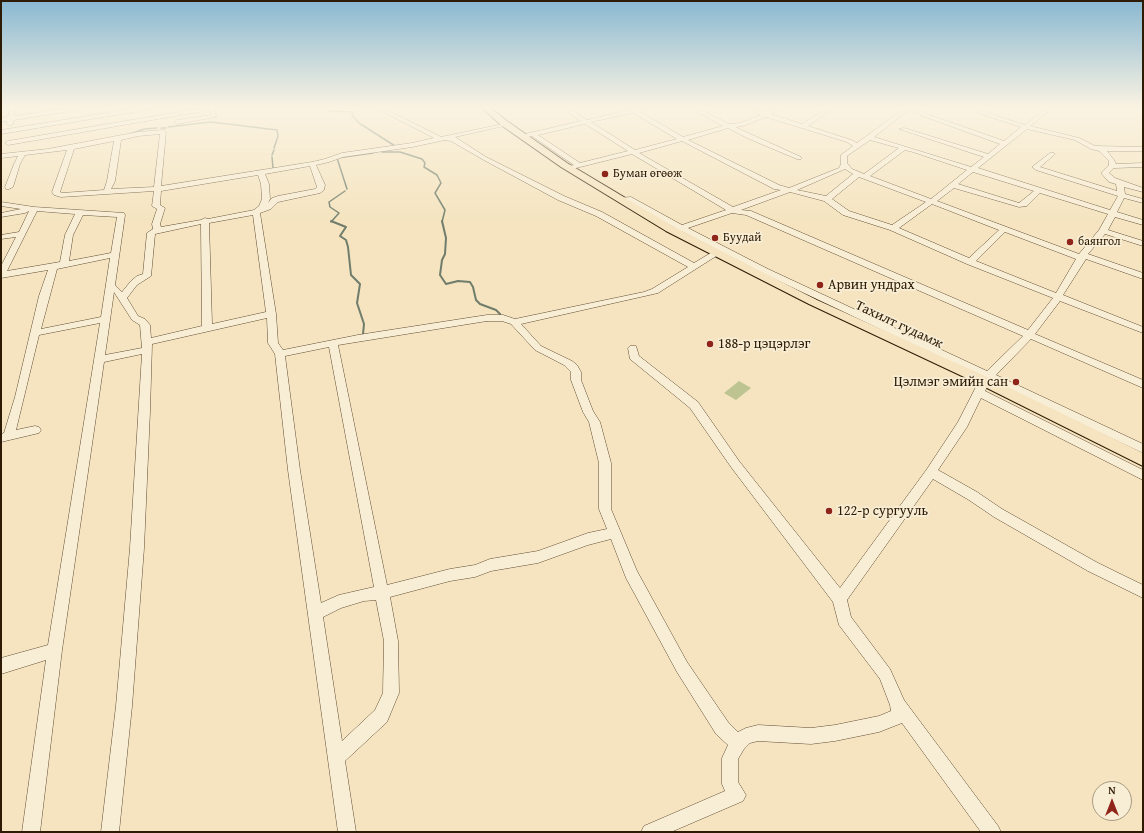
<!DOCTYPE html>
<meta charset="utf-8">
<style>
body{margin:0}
#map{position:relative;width:1144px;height:833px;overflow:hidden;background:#f5e4bf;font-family:"Gentium Book Plus",serif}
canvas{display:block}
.frame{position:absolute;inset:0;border:2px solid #2e1b05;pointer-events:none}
.north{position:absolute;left:1092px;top:781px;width:40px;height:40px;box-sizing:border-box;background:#f8edd5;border:1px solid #a79982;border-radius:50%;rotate:0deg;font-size:11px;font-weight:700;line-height:16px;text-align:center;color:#2e1b05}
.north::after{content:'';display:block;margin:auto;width:14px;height:18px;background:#8f2418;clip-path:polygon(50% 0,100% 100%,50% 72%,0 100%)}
</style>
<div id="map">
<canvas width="1144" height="833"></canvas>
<div class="frame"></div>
<div class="north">N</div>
</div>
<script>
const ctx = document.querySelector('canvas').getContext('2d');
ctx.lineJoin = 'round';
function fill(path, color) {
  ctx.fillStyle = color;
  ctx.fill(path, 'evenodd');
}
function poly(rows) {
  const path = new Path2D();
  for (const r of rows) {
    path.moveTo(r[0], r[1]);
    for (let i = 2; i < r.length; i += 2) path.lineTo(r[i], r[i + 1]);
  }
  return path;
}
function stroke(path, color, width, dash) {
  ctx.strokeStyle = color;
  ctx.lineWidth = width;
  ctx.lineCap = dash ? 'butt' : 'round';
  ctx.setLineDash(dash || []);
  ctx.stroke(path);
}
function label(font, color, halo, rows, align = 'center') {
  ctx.font = font + ' "Gentium Book Plus",serif';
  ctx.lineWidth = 3.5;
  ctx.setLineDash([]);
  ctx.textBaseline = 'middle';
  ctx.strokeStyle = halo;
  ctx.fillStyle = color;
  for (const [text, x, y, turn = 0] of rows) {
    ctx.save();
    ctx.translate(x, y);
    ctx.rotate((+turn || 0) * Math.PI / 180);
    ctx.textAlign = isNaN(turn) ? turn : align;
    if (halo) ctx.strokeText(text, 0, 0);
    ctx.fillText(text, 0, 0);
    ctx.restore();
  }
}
fill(poly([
 [739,381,751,388,736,400,724,393]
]), '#bdc491');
stroke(poly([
 [328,111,353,112,352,115,359,123,395,146],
 [168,127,211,122,277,130,278,136,274,148],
 [161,128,166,128],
 [130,134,144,129,157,128],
 [382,152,400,152,422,159,425,163,424,167,437,175,441,183,435,193,445,210,442,222],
 [272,155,274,150],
 [272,157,273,168],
 [347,189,337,158,373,153],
 [331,222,339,213,330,207,329,202,345,191]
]), '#707d6c', 1.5);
stroke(poly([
 [331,221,346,227,340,236,346,240,348,247,351,275,360,284,357,303,364,324,363,334],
 [442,221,446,238,445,254,442,260,440,275,446,284,458,281,470,282,473,287,476,300,480,304,496,310,500,314]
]), '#707d6c', 2);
const minor = poly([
 [10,107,16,107,14,116,74,107,86,107,83,109,14,120,13,124,10,126,7,124,7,121,1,122,1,118,8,117,10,107],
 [143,107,155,107,152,109,1,134,1,130,143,107],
 [208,107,215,107,216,117,177,124,174,122,177,120,211,115,210,110,8,145,5,143,8,141,208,107],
 [374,107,381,107,441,137,508,123,508,125,455,137,486,157,564,196,602,212,694,263,714,251,720,251,721,253,658,293,521,324,541,346,572,361,577,365,581,372,581,380,593,411,600,422,611,463,611,509,637,571,687,662,728,722,738,732,746,728,758,725,811,728,835,725,879,716,891,711,890,705,880,679,839,625,833,602,731,467,690,408,630,359,628,348,630,346,636,346,639,356,698,402,739,461,840,588,927,469,958,422,981,377,762,273,681,231,673,232,672,230,675,228,634,205,627,201,619,202,619,198,631,197,682,225,726,210,632,154,568,170,565,168,566,167,574,165,532,136,523,138,521,137,521,135,581,121,560,107,567,107,587,120,628,110,624,107,631,107,635,109,654,107,653,108,639,111,683,137,723,126,688,107,695,107,729,124,740,123,761,115,745,107,752,107,766,112,780,107,787,107,771,114,802,124,829,107,835,107,808,126,851,140,857,143,906,107,915,107,924,113,1004,141,1021,127,975,112,975,110,979,110,1025,125,1047,108,1049,109,1049,111,1030,126,1079,138,1095,146,1143,147,1143,151,1107,151,1114,160,1116,164,1143,163,1143,167,1114,168,1109,173,1115,178,1143,188,1143,192,1124,187,1125,194,1143,199,1143,203,1124,198,1117,212,1143,220,1143,225,1115,217,1108,230,1143,241,1143,246,1105,234,1088,254,1143,273,1143,279,1086,259,1063,295,1143,327,1143,333,1060,301,1035,334,1143,380,1143,388,1031,339,996,375,1143,444,1143,453,990,381,985,391,1143,470,1143,480,981,398,967,427,938,470,977,492,1002,509,1098,563,1143,585,1143,598,1088,571,994,517,969,500,933,479,847,600,851,617,890,669,904,700,998,826,1001,832,981,832,902,723,879,732,835,741,811,744,758,741,750,743,744,749,738,759,738,782,746,795,743,801,671,832,641,832,644,826,725,791,722,784,722,758,728,745,716,734,677,672,626,578,611,539,588,545,538,563,491,571,475,577,450,581,390,597,398,641,399,693,387,722,345,761,356,832,338,832,288,470,275,354,268,343,267,318,152,344,150,411,144,548,132,706,119,832,101,832,116,706,130,548,142,354,104,362,62,650,40,832,22,832,46,660,1,674,1,658,48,645,100,323,39,335,16,430,35,426,39,427,41,430,39,433,1,442,1,434,4,433,15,397,39,296,48,270,1,278,1,266,16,237,1,239,1,235,19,232,29,211,25,213,1,217,1,213,21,209,1,206,1,202,34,207,124,213,125,215,115,285,122,292,131,281,137,276,143,274,147,233,153,229,152,224,157,209,152,206,154,191,61,197,54,195,52,192,67,150,25,155,20,164,13,187,9,189,6,189,5,187,14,164,18,156,1,158,1,154,48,149,138,132,163,130,166,132,161,186,312,162,325,159,342,153,412,143,434,138,374,107],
 [910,109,920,115,1000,144,988,154,904,128,899,129,984,157,971,167,874,137,910,109],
 [633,113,677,139,635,150,591,122,633,113],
 [766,117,847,142,853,146,841,155,841,164,839,168,789,188,779,185,688,140,728,128,747,138,797,159,801,159,801,157,735,127,743,126,766,117],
 [585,124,628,151,580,163,538,135,585,124],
 [1027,129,1075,140,1091,149,1099,151,1109,161,1109,165,1101,173,1109,182,1116,184,1117,191,1040,167,1054,155,1054,153,1050,153,1032,167,1036,170,1118,196,1110,210,978,168,1027,129],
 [160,134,154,187,111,189,115,181,121,140,138,136,160,134],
 [445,140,451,141,482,159,558,200,596,216,688,267,652,289,644,292,534,315,515,319,503,315,487,315,358,335,283,350,278,343,276,314,260,213,271,209,278,202,320,193,324,190,325,185,316,165,329,162,343,157,412,147,445,140],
 [870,140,899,148,864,174,852,169,847,163,847,156,870,140],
 [114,141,107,181,104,190,62,193,60,192,74,149,114,141],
 [682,141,774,189,781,190,733,207,639,153,682,141],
 [905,150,913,152,967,170,931,199,870,176,905,150],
 [310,166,317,187,315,189,278,196,272,198,268,203,270,199,269,184,265,174,310,166],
 [845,169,853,174,826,196,797,190,845,169],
 [973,172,1034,191,1019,203,958,184,973,172],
 [258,175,261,184,262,199,259,206,254,210,208,219,205,218,201,220,161,227,160,224,165,208,160,205,161,191,258,175],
 [859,177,926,202,892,225,849,211,832,199,859,177],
 [954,188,1019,207,1027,206,1040,193,1108,214,1099,230,1079,254,937,201,954,188],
 [790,192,824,201,843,215,890,230,967,264,1053,298,1028,330,751,211,741,210,790,192],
 [932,204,999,230,969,258,899,228,932,204],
 [37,211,75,214,65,235,60,262,7,271,37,211],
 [732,213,746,215,1023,336,987,371,768,269,688,228,732,213],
 [83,215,117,217,111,253,69,261,73,235,83,215],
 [253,215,266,312,212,324,209,223,253,215],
 [201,224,202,326,151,338,150,325,145,319,138,316,127,298,137,285,151,276,155,234,201,224],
 [1005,232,1076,259,1056,293,976,261,1005,232],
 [110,258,101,317,41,329,57,269,110,258],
 [114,292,132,320,140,325,142,348,105,355,114,292],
 [487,321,502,321,511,324,535,350,564,365,571,372,571,380,583,412,589,422,599,463,599,509,607,529,588,533,538,551,490,559,475,565,450,569,387,585,338,345,487,321],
 [329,347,374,587,339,595,321,603,300,470,285,356,329,347],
 [376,600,384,641,383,693,375,710,342,741,323,617,341,608,364,601,376,600]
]);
const major = poly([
 [481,107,489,107,507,121,567,163,674,227,817,300,989,378,1143,453,1143,466,979,384,809,304,666,231,561,167,501,125,481,107]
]);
stroke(minor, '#604d34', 1);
stroke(major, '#2e1b05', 2);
fill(minor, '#f8edd5');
fill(major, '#f5e4bf');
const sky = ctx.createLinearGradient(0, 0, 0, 223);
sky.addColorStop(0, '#89b8d2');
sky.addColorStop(0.48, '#faf3e2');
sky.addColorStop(1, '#faf3e200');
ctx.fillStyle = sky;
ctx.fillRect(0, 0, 1144, 223);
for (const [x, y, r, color] of [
 [605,174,4,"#8f2418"],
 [715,238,4,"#8f2418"],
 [1070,242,4,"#8f2418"],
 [820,285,4,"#8f2418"],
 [710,344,4,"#8f2418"],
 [1016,382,4,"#8f2418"],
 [829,511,4,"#8f2418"]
]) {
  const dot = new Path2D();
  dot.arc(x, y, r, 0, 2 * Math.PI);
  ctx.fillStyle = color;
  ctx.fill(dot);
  stroke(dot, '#f8edd5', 1.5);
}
label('12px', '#2e1b05', '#f8edd5', [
 ["Буман өгөөж",613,174],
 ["Буудай",723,238],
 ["баянгол",1078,242]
], 'left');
label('14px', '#2e1b05', '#f8edd5', [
 ["Арвин ундрах",828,285],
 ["188-р цэцэрлэг",718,344],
 ["Цэлмэг эмийн сан",1008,382,"right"],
 ["122-р сургууль",837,511]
], 'left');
label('14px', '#2e1b05', '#f8edd5', [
 ["Тахилт гудамж",899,325,25]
]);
</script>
